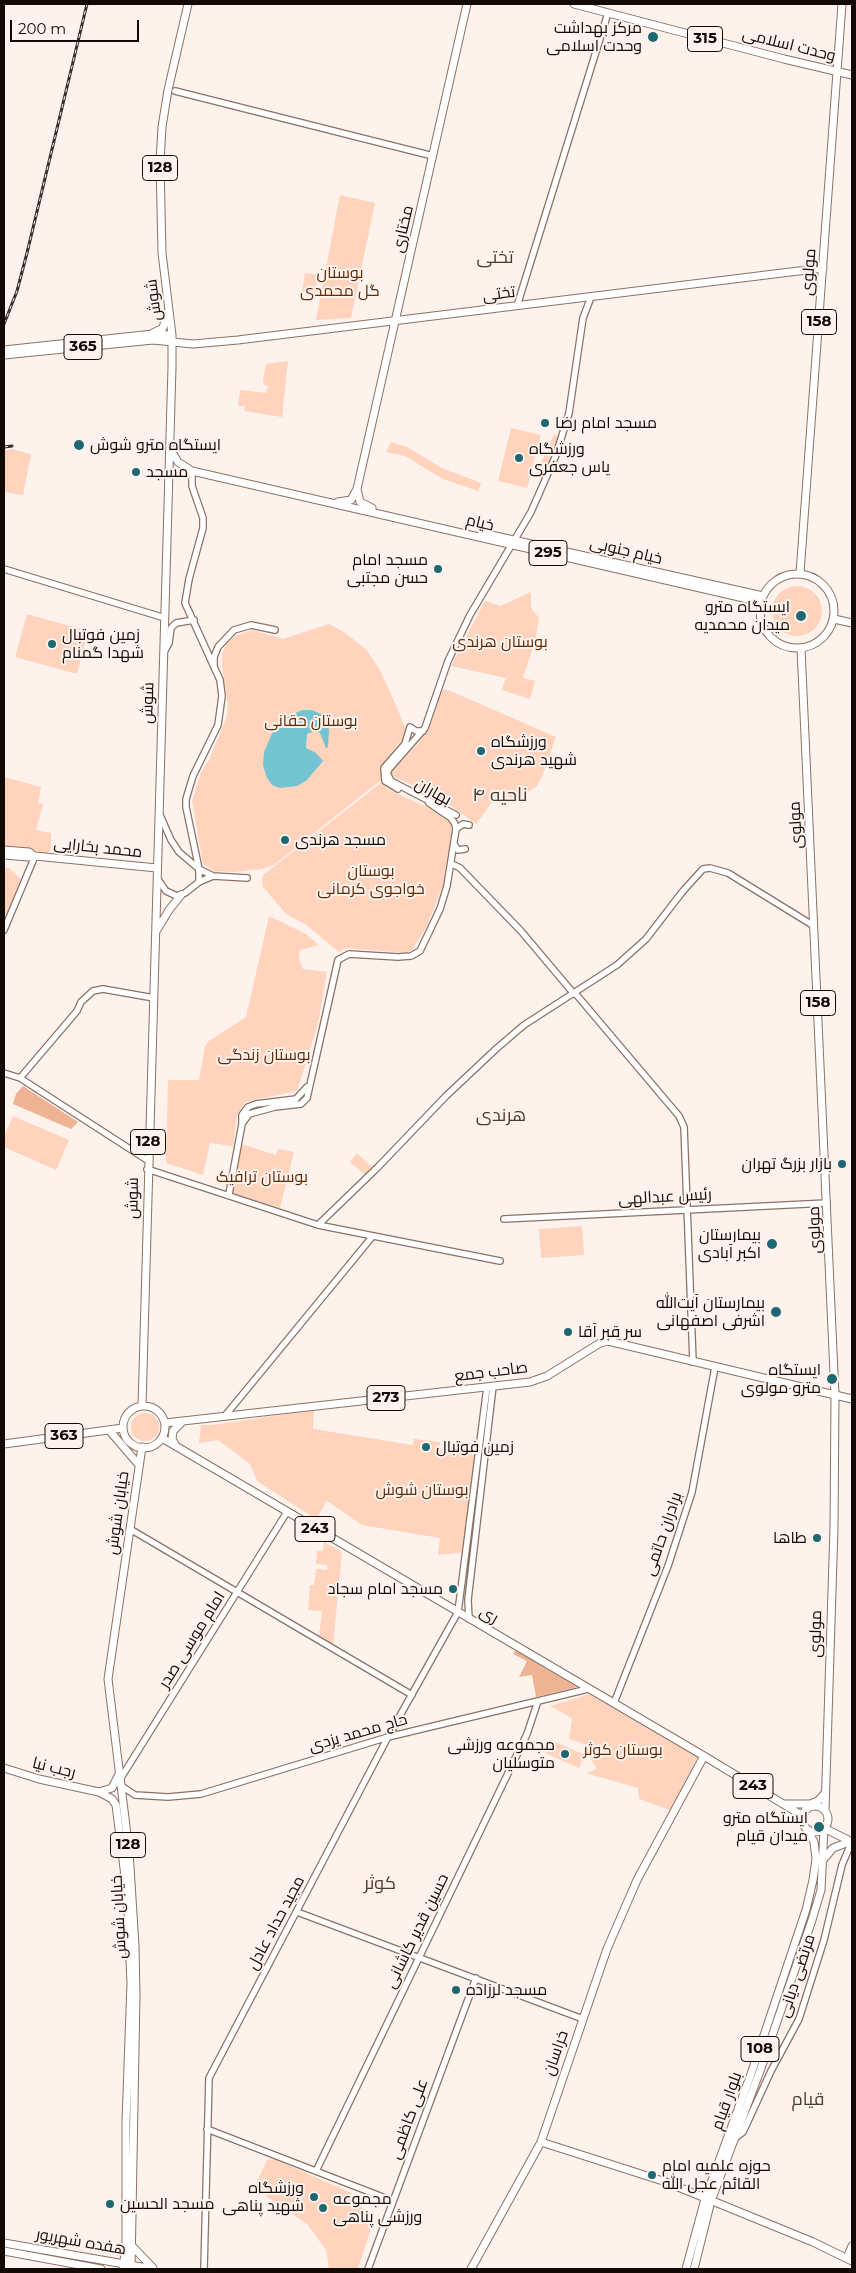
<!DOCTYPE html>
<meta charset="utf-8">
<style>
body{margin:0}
#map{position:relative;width:856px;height:2273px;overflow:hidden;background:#fef2ed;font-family:Montserrat,sans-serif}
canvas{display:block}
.frame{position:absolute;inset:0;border:5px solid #130a06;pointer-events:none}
.scale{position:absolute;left:10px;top:20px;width:129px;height:22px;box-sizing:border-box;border:2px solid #130a06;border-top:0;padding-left:6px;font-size:15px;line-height:18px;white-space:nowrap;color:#130a06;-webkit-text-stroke:4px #fef2ed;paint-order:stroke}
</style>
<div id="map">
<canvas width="856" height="2273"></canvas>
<div class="frame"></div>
<div class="scale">200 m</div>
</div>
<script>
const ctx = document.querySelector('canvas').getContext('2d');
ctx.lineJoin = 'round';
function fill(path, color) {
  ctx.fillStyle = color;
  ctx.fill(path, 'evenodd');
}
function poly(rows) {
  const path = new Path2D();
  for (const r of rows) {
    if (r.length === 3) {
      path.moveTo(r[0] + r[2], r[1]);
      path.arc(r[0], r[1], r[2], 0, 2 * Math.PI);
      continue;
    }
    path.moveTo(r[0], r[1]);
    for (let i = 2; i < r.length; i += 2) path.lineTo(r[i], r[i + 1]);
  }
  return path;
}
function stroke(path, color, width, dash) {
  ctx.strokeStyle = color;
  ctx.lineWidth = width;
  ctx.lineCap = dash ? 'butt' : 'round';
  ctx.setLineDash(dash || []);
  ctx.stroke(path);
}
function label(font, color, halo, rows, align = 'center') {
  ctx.font = font + ' Montserrat,Cairo,sans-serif';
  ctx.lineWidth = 4;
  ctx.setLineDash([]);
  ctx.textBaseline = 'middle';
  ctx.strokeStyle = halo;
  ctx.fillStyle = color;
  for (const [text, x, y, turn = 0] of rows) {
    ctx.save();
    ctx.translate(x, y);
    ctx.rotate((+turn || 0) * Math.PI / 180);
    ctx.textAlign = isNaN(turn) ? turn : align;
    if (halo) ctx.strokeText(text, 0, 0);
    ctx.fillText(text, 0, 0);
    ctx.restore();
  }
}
fill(poly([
 [340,195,375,203,351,318,316,320],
 [305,273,318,275,315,295,302,293],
 [288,361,282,417,244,411,245,406,238,406,240,390,266,393,268,386,264,385,263,381,266,364],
 [511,428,541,435,527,488,498,481],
 [554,434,559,437,543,480,535,476],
 [391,442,407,447,442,468,481,483,478,491,443,479,405,456,386,452],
 [11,449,31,454,23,495,4,492,4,451],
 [797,611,25],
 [531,592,531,608,539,618,536,637,523,678,535,681,530,699,502,690,506,678,451,666,485,601,500,606],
 [27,614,88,631,77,674,15,657],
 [329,624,342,631,366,649,381,672,395,703,406,730,406,737,398,744,384,763,381,770,381,780,274,865,262,869,233,872,214,871,203,864,192,801,201,772,209,760,226,719,228,705,222,666,222,654,227,643,237,635,252,630,283,639],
 [446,689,556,737,542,777,536,787,518,799,498,794,476,824,437,796,392,776,390,773,418,744,426,732,432,721,441,691],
 [4,777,41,787,38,803,43,804,36,830,51,833,51,849,48,853,4,848],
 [382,782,387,789,429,808,451,823,452,832,448,872,426,928,412,950,407,953,346,948,339,952,305,924,286,914,263,887,262,879,263,875],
 [4,868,9,868,22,880,4,920],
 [269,916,306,934,319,945,300,950,299,959,303,969,327,972,318,1024,297,1091,245,1102,237,1115,233,1146,210,1143,203,1175,166,1163,168,1080,199,1080,205,1046,209,1041,246,1017],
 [13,1116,69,1140,56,1170,4,1147,4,1137],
 [241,1144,276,1155,278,1149,294,1152,280,1208,231,1193],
 [357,1153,372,1167,365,1175,350,1162],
 [582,1226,584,1255,541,1258,539,1229],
 [314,1410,313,1429,413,1445,414,1439,440,1442,439,1449,474,1455,465,1552,438,1555,440,1538,362,1525,327,1501,316,1519,257,1481,250,1464,218,1440,199,1443,201,1425,212,1425],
 [145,1427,14],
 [324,1542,342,1552,333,1645,319,1637,322,1611,308,1610,310,1585,314,1585,316,1569,327,1570,327,1565,316,1564,317,1551,323,1551],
 [590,1694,698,1757,670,1810,639,1799,638,1788,586,1773,597,1769,592,1761,588,1745,569,1739,572,1718,550,1706],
 [551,1740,585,1755,579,1768,545,1753],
 [274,2159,351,2193,373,2222,358,2269,329,2269,326,2250,307,2224,254,2188,267,2160]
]), '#ffd3bc');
fill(poly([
 [23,1086,78,1122,71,1129,13,1104,16,1094],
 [516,1650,577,1687,536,1697,532,1675,519,1677,527,1661,513,1654]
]), '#eeb393');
fill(poly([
 [302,710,312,710,321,714,326,720,329,730,328,747,326,748,320,733,314,731,307,734,306,748,316,753,323,761,307,780,297,786,280,788,272,785,267,778,263,765,264,752,274,729,289,716]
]), '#73c3d1');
const minor = poly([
 [175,91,433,156],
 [517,306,608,13],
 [192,471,192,486,203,518,203,528,189,579,185,603,220,680,222,696,218,725,193,776,186,799,186,807,199,869,199,882],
 [4,569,165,618],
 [164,652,169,643,171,628,176,623,194,620],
 [214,665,214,657,218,647,234,630,251,625,275,630],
 [398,789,385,781,384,768,405,744,410,727,416,731,423,731],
 [160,815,171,840,179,852,199,869,213,876,247,878],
 [456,815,391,781,387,773,389,769,425,728,448,661,470,615,531,512,556,455,569,413,583,318,591,297],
 [456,829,463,824,469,825],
 [454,844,458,850,465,849],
 [452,864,460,868,521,931,574,994],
 [157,878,166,891,177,896,185,893,199,882,213,876],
 [4,930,35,856],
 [575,993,679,1116,684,1127,693,1362],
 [4,1073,20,1078,147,1160],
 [20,1078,77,1011,81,1002,93,991,103,989,154,998],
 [242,1124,249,1114,275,1107,301,1104,307,1098,338,960,349,954,398,957,411,956,420,951,440,909,447,886,456,829,455,824,451,818,429,803],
 [147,1169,318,1225,500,1261],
 [229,1194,242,1124,242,1115,248,1107,256,1104,296,1099,307,1087],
 [504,1219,827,1203],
 [318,1225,378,1167,446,1096,496,1049,524,1025,617,965,646,939,683,891,703,869,710,868,728,873,814,926],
 [224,1417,372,1237],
 [130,1529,412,1695],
 [469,1619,468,1600,493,1386],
 [614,1703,668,1566,692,1492,715,1367],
 [119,1781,287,1512],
 [120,1785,135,1795,168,1797,201,1794,388,1737,588,1689],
 [297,1912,583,2019],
 [207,2129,393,2201],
 [735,2138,743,2132,771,2071,799,2019,824,1940,842,1865,852,1841],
 [316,2171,527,1734,538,1701],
 [204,2269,209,2078,388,1737,458,1612,487,1387],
 [368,2269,476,1978]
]);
const major = poly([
 [574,4,784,59,852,75],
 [153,333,163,328,167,313],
 [4,350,153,334,172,335],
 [4,355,153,340,193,344,238,340,823,268],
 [172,452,178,462,192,471,761,602],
 [357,489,360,502,372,508],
 [338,502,351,500,357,489,467,4],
 [482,533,763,596],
 [800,573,842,4],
 [797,611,37],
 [834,619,852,623],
 [801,648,835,1395,834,1528,825,1811],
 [4,850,29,852,34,856],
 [4,855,28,857,35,856,157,868],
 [157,930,169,910,181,895],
 [142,1406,172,367,172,335,162,253,160,162,162,127,168,90,188,4],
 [144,1427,21],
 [165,1423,530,1382,547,1376,600,1343,608,1341,852,1399],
 [109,1430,139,1465],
 [162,1438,704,1756,803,1816],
 [4,1444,123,1428],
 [176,1446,172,1439,173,1431,182,1422],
 [4,1768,39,1779,99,1792,112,1799,116,1805,127,1892,131,1983,126,2122,126,2244,123,2269],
 [99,1792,112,1788,118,1776],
 [785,1804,810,1804,818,1801,825,1793],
 [815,1819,13],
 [824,1828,852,1842],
 [823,1860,833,1848,852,1841],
 [541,2142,666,2182,813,2242,852,2261],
 [4,2243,153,2269],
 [133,2247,153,2268],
 [4,2251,101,2269],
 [847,2258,852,2246],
 [131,2269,136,1995,135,1946,129,1851,108,1679,142,1447],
 [471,2269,541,2142,607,1949,637,1880,704,1756],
 [686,2269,705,2199,751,2074,806,1910,813,1880,816,1859,814,1842,806,1828],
 [694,2269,711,2201,760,2071,812,1920,821,1890,824,1828]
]);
stroke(minor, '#8a7265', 8);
stroke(major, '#8a7265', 9);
stroke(minor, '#fff', 5.5);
stroke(major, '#fff', 7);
const rail = poly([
 [4,324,17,291,27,253,87,4],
 [4,447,12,446]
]);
stroke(rail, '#372e29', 3);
stroke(rail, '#fef2ed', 1, [4]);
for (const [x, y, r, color] of [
 [653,37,6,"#1e6873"],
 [545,423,5,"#1e6873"],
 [79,445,6,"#1e6873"],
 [519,458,5,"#1e6873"],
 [136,472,5,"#1e6873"],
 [438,569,5,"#1e6873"],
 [801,616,6,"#1e6873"],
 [52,644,5,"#1e6873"],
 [481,751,5,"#1e6873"],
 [285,840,5,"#1e6873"],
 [842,1164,5,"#1e6873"],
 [772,1244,6,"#1e6873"],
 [776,1312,6,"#1e6873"],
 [568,1332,5,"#1e6873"],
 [832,1379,6,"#1e6873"],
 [426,1447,5,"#1e6873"],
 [817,1538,5,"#1e6873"],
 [453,1589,5,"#1e6873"],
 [565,1754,5,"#1e6873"],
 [819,1827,6,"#1e6873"],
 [456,1990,5,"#1e6873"],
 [652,2175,5,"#1e6873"],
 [314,2197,5,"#1e6873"],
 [110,2204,5,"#1e6873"],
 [323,2208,5,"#1e6873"]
]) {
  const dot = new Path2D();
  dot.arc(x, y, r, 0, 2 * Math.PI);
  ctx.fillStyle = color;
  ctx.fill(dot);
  stroke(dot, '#fef2ed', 2);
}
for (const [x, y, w] of [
 [705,39,35],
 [160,168,35],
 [819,322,35],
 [83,347,38],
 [548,553,38],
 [818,1003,35],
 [148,1142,35],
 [386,1398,38],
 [64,1436,38],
 [315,1529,40],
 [753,1786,40],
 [128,1845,35],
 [760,2049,38]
]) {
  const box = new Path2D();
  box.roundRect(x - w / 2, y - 12.5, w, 25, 4);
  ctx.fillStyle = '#fef2ed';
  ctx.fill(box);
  stroke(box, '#130a06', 1);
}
label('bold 15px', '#130a06', null, [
 ["315",705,39],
 ["128",160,168],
 ["158",819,322],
 ["365",83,347],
 ["295",548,553],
 ["158",818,1003],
 ["128",148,1142],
 ["273",386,1398],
 ["363",64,1436],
 ["243",315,1529],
 ["243",753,1786],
 ["128",128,1845],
 ["108",760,2049]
]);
label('16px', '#130a06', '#fef2ed', [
 ["مرکز بهداشت",642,28,"right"],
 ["وحدت اسلامی",642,46,"right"],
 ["مسجد امام رضا",555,423],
 ["ایستگاه مترو شوش",90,445],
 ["ورزشگاه",529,449],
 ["یاس جعفری",529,467],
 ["مسجد",146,472],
 ["مسجد امام",428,560,"right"],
 ["حسن مجتبی",428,578,"right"],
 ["ایستگاه مترو",790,607,"right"],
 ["میدان محمدیه",790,625,"right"],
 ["زمین فوتبال",62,635],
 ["شهدا گمنام",62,653],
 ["ورزشگاه",491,742],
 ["شهید هرندی",491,760],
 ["مسجد هرندی",295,840],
 ["بازار بزرگ تهران",832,1164,"right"],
 ["بیمارستان",761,1235,"right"],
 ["اکبر آبادی",761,1253,"right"],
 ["بیمارستان آیت‌الله",765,1303,"right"],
 ["اشرفی اصفهانی",765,1321,"right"],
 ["سر قبر آقا",578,1332],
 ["ایستگاه",821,1370,"right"],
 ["مترو مولوی",821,1388,"right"],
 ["زمین فوتبال",436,1447],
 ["طاها",807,1538,"right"],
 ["مسجد امام سجاد",443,1589,"right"],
 ["مجموعه ورزشی",555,1745,"right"],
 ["متوسلیان",555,1763,"right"],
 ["ایستگاه مترو",808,1818,"right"],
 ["میدان قیام",808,1836,"right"],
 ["مسجد لرزاده",466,1990],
 ["حوزه علمیه امام",662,2166],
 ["القائم عجل الله",662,2184],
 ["ورزشگاه",304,2188,"right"],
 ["شهید پناهی",304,2206,"right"],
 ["مجموعه",333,2199],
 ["ورزشی پناهی",333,2217],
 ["مسجد الحسین",120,2204]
], 'left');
label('16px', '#130a06', '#fef2ed', [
 ["وحدت اسلامی",789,45,14],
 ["مختاری",403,229,-77],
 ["مولوی",809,272,-86],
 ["تختی",499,294,-7],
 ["شوش",154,300,-97],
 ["خیام",480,523,13],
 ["خیام جنوبی",626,551,13],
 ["شوش",148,703,-88],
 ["بهاران",433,792,29],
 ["مولوی",796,825,-93],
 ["محمد بخارایی",98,848,6],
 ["رئیس عبدالهی",665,1197,-3],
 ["شوش",133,1198,-89],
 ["مولوی",815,1230,-92],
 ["صاحب جمع",491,1372,-7],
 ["خیابان شوش",118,1513,-82],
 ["برادران حاتمی",663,1534,-71],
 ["ری",489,1615,30],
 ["مولوی",816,1634,-89],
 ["امام موسی صدر",192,1640,-58],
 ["حاج محمد یزدی",358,1733,-16],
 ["رجب نیا",54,1768,14],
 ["خیابان شوش",119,1917,-93],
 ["مجید حداد عادل",276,1923,-62],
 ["حسین قدیر کاشانی",417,1931,-64],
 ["مرتضی دیانی",797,1976,-72],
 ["خراسان",556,2053,-71],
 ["بلوار قیام",727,2101,-70],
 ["علی کاظمی",409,2119,-70],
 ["هفده شهریور",81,2242,10]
]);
label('16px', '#602c07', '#fef2ed', [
 ["بوستان",340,273],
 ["گل محمدی",340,291],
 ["بوستان هرندی",500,642],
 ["بوستان حقانی",311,721],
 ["بوستان",371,871],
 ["خواجوی کرمانی",371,889],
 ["بوستان زندگی",264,1055],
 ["بوستان ترافیک",262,1177],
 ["بوستان شوش",422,1490],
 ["بوستان کوثر",623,1750]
]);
label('18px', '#4f3a2f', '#fef2ed', [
 ["تختی",495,258],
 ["هرندی",501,1116],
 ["کوثر",380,1884],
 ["قیام",808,2100]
]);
label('19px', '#4f3a2f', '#fef2ed', [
 ["ناحیه ۴",500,795]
]);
</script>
